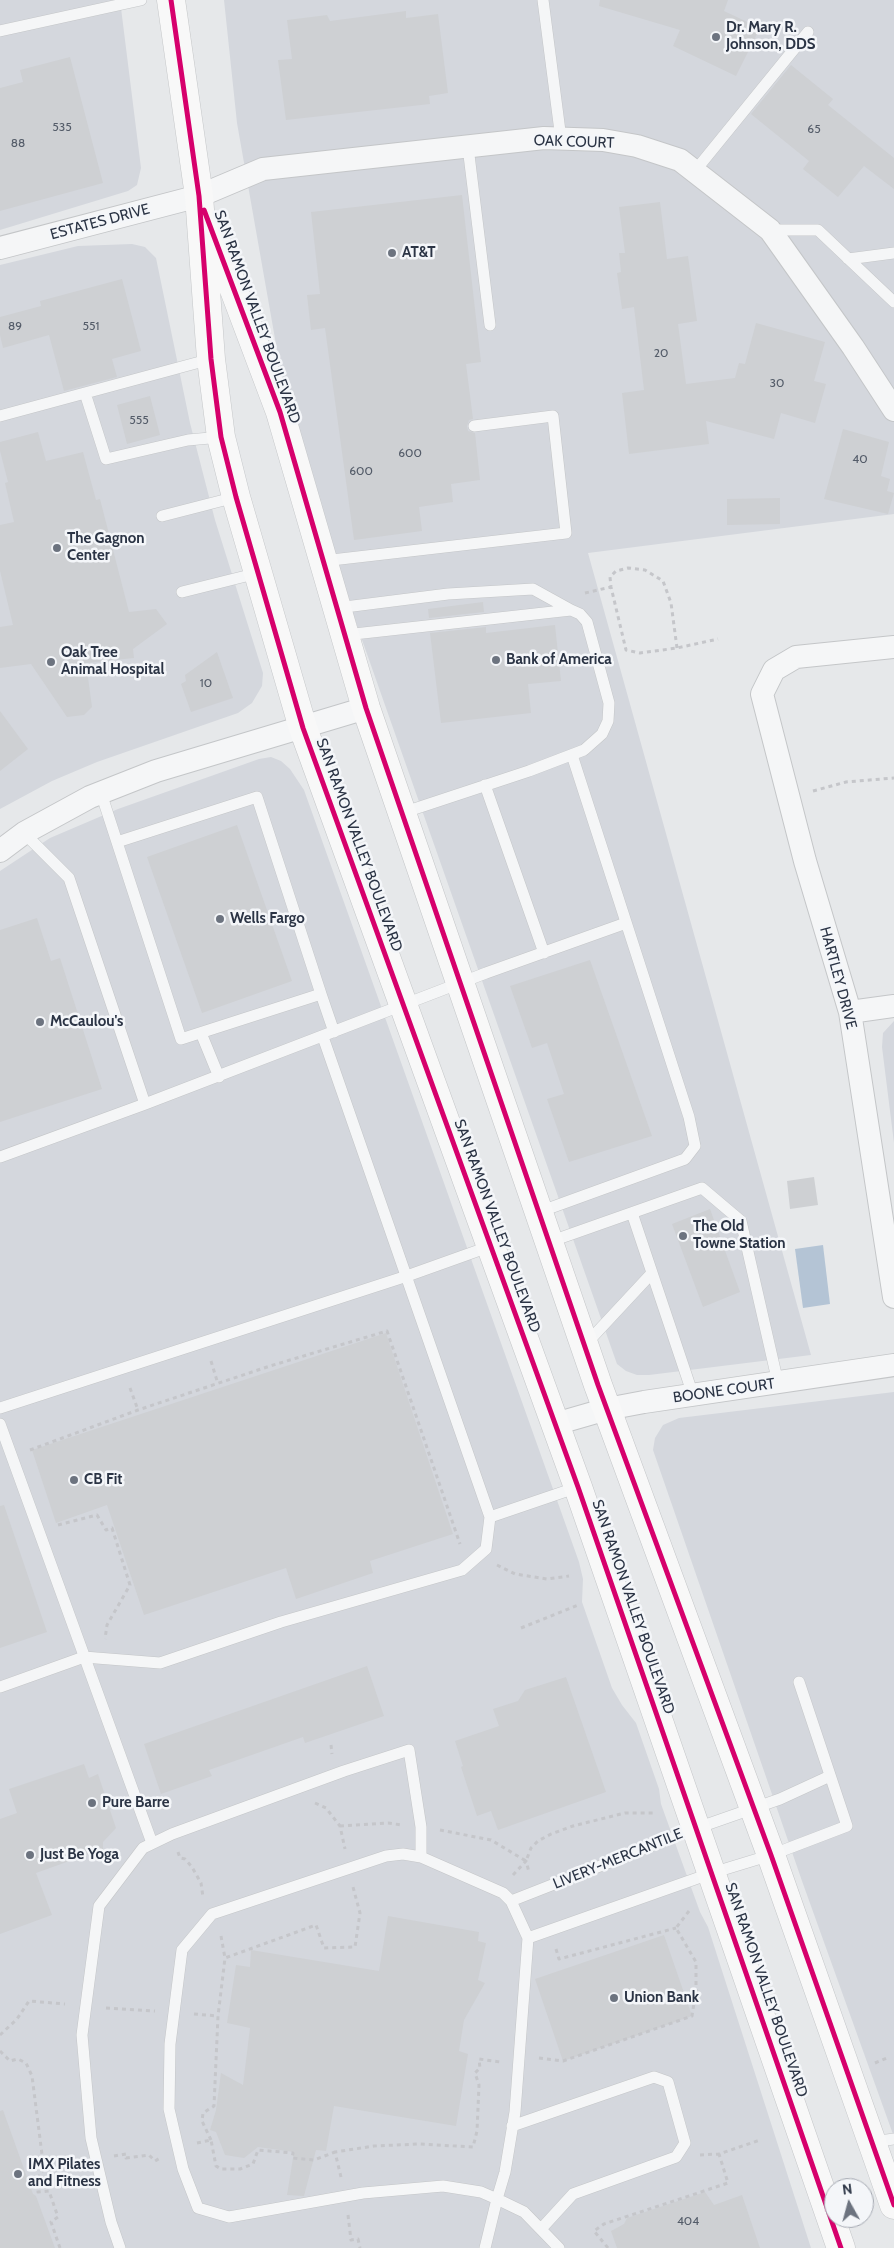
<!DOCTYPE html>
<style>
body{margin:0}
#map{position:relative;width:894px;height:2248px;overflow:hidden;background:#e6e8ea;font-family:Cabin,sans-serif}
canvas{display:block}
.north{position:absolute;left:824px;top:2178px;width:50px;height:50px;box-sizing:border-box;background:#f4f6f9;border:1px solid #a4a8b1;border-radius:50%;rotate:353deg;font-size:14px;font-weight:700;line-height:20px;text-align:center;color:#2b3445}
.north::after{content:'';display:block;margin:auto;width:18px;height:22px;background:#6c737f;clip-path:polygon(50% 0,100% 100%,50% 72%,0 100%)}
</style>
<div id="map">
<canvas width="894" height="2248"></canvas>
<div class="north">N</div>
</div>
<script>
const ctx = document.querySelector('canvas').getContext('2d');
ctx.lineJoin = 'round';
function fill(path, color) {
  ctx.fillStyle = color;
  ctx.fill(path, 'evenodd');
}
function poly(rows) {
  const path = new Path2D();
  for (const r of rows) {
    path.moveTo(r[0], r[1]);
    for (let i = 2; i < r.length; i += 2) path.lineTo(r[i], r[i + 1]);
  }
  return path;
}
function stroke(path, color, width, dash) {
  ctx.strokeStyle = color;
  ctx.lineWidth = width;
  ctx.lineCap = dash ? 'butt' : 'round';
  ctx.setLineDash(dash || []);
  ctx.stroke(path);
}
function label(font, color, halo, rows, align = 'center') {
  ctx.font = font + ' Cabin,sans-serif';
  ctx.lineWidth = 5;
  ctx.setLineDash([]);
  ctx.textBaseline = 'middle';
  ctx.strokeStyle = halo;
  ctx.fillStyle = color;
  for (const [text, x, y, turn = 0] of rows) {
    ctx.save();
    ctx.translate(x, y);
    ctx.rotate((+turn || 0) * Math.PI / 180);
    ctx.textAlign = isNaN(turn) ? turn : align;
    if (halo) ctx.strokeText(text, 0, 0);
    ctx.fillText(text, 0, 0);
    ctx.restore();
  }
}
fill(poly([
 [0,0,120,0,141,168,137,185,128,191,0,230],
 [224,0,894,0,894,514,588,553,811,1355,649,1375,637,1375,626,1371,617,1364,323,529,280,367,237,123],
 [132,244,145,247,156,258,190,423,215,520,263,673,262,686,252,703,238,713,97,762,52,781,0,809,0,265,78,246],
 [271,757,281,761,290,769,304,790,579,1562,583,1579,582,1602,612,1688,622,1705,636,1723,659,1789,661,1804,700,1912,708,1927,811,2248,0,2248,0,871,50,838,118,809,259,759],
 [894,1021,894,1143,882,1047,883,1033],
 [894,1392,894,2137,802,1881,653,1450,655,1438,663,1425,679,1418]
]), '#d4d7dd');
fill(poly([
 [823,1245,830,1304,803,1308,795,1249]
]), '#b4c4d5');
fill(poly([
 [600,0,728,0,724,11,760,28,736,76,673,46,680,30,599,6],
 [406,11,406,18,438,14,448,93,429,96,430,104,286,120,278,60,292,59,287,20,327,15,330,21],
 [70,57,103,183,0,211,0,88,23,82,20,70],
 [791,65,833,99,828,105,894,158,894,189,864,166,838,197,803,169,809,161,751,114],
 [462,195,481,362,466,364,473,419,469,420,467,426,468,431,475,433,480,480,451,484,453,502,419,507,422,531,354,540,325,328,311,330,307,295,320,294,311,212],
 [660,202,667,259,688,256,697,321,678,324,686,384,735,378,739,363,745,364,756,323,825,342,814,381,826,384,815,423,781,413,774,439,706,421,709,444,629,454,622,393,644,390,634,307,622,309,617,273,621,272,619,253,625,253,619,207],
 [122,279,141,351,112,359,117,377,64,391,49,335,3,348,0,335,0,317,41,306,40,301],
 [150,396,160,435,127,444,117,405],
 [843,429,889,442,881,476,890,479,887,491,894,493,888,514,824,499],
 [38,432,46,461,83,452,96,500,100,499,129,612,156,609,167,624,133,649,134,658,86,663,92,707,84,715,67,717,31,664,0,668,0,627,13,625,0,571,0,525,14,522,5,483,8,482,0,451,0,442],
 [780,498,780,524,727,525,727,499],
 [483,602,484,612,429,618,428,609],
 [555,625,561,681,528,684,531,713,441,723,430,633,486,627,486,633],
 [217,652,233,698,191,712,181,684,186,681,185,675],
 [0,711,28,749,0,771],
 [237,825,292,981,202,1013,147,857],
 [37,918,51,961,60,958,102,1089,0,1122,0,930],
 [590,960,652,1136,569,1162,547,1099,564,1094,547,1043,532,1048,510,986],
 [814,1177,818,1205,790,1209,787,1181],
 [710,1209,740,1292,703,1307,672,1224],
 [386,1333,453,1534,370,1561,373,1573,296,1599,286,1568,144,1615,107,1505,56,1523,32,1450],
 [4,1505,47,1632,0,1648,0,1506],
 [367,1666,384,1716,305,1743,303,1737,209,1770,212,1776,161,1794,144,1744],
 [566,1677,606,1792,498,1830,491,1811,477,1816,461,1767,463,1766,455,1741,499,1726,493,1709,518,1701,525,1690],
 [84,1764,89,1778,98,1774,116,1828,103,1842,103,1849,36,1873,52,1915,0,1934,0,1819,17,1813,9,1789],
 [388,1916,479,1932,478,1941,486,1943,478,1980,485,1983,464,2020,459,2051,468,2054,456,2126,334,2106,326,2151,316,2150,304,2196,287,2195,294,2152,258,2147,244,2158,225,2155,216,2132,210,2130,216,2110,221,2073,243,2085,250,2028,227,2023,236,1965,250,1967,251,1950,379,1971],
 [664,1935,692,2016,563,2061,535,1979],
 [3,2110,33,2194,36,2196,55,2248,0,2248,0,2111],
 [705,2192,714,2205,742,2195,760,2248,617,2248,611,2231,624,2224,627,2218]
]), '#ced0d3');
const lane = poly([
 [543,0,561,139],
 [0,31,141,0],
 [468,147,490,325],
 [695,171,808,32],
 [770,230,818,230,894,302],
 [848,259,894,253],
 [85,393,106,459,188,440,221,437],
 [0,416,211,359],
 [162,516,236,497],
 [323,561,566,533,553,416,474,426],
 [182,592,258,573],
 [337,608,448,594,533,589,571,610],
 [345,635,571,610,580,614,587,622,609,703,608,721,602,734,584,750,529,771,402,813],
 [485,785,544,953],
 [101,793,181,1039,321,994,257,797,117,842],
 [24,833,69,878,145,1104],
 [321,994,334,1032],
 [201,1033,219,1077],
 [323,1037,490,1517,578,1487],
 [0,1157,145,1104,486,973,626,923],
 [539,1212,685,1159,695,1146,689,1117,572,755],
 [632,1213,693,1395],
 [549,1242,702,1188,741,1221,778,1383],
 [585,1345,652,1273],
 [0,1408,407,1276,491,1246],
 [0,1424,152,1843],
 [0,1687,84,1657,160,1663,281,1622,462,1570,486,1549,490,1517],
 [511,1901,697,1828,780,1799,830,1776],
 [528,1938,712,1873,771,1855,847,1826,799,1682],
 [512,2126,654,2077,668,2082,685,2143,676,2157,573,2194,541,2229],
 [872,2142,894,2139],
 [120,2248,111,2222,91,2138,82,2035,99,1906,143,1848,172,1834,344,1771,409,1750,421,1827,421,1857],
 [485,2248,497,2199,505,2172,515,2112,528,1938,511,1901,503,1893,421,1857,403,1854,386,1856,212,1914,182,1950,170,2044,169,2109,183,2169,198,2208,229,2217,363,2193,443,2186,481,2192,497,2199,524,2212,559,2248]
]);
const street = poly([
 [0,248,199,196,263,169,544,138,603,140,637,146,680,160,770,230,853,347,894,410],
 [894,647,796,657,774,670,762,694,805,861,850,1012,894,1297],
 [0,851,24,833,90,797,156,771,366,708],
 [850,1012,894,1006],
 [555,1424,607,1409,644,1402,894,1365]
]);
const secondary = poly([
 [171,0,199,196,211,359,221,437,236,497,303,728,578,1487,841,2248],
 [210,226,280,412,366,708,598,1385,771,1855,894,2205]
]);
stroke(lane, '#c4c6c8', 12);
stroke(street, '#c4c6c8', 24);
stroke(secondary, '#c4c6c8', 29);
stroke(poly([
 [585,593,611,587],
 [677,648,671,603,663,581,645,570,628,568,616,571,610,577,611,587,626,650,640,653,677,648,718,639],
 [813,791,846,782,894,778],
 [211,1361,218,1384],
 [130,1388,138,1410],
 [30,1450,138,1410,270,1366,387,1331,460,1544],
 [58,1525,97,1515,106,1530,112,1528,130,1585,107,1625,105,1639],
 [497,1565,515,1574,547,1579,569,1576],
 [521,1628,578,1605],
 [331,1745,332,1754],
 [315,1803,326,1808,340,1826,345,1849],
 [340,1826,388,1823,402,1825],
 [440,1830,491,1840,526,1861,531,1848,538,1841,551,1834,573,1826,625,1813,654,1813],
 [178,1852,180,1858,185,1859,192,1867,201,1883,203,1897],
 [513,1875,526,1861,529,1872],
 [221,1936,225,1958],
 [556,1949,559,1959,676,1928],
 [106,2008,155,2011],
 [194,2014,218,2016],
 [0,2035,17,2019,29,2001,65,2004],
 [0,2051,10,2061,18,2059,26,2063,32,2076,44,2170],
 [539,2058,563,2061,692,2016,696,1990,696,1962,676,1928,689,1911],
 [875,2063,887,2058],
 [211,2140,202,2121,203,2113,214,2106,218,2016,225,1958,316,1925,324,1948,355,1947,360,1913,353,1887],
 [197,2143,211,2140,216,2166,221,2169,240,2169,253,2164,258,2150,293,2153,292,2158,314,2160,335,2152],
 [700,2155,719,2154,760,2140],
 [114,2156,126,2154,126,2158,149,2155,155,2161,160,2158],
 [341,2177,335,2152,374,2146,419,2144,473,2147,477,2131,479,2085,475,2073,480,2068,479,2059,500,2062],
 [348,2215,351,2240,358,2239,360,2248],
 [60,2248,51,2222,58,2217,49,2191,38,2192,39,2177,41,2172,47,2168,76,2163],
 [608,2248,594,2231,604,2224,728,2183,719,2154]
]), '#c5c6ca', 3, [4, 4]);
stroke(lane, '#f5f6f7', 11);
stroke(street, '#f5f6f7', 22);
stroke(secondary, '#f8f8f8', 28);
stroke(poly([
 [171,0,199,196,211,359,221,437,236,497,303,728,578,1487,841,2248],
 [204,210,280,412,366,708,598,1385,771,1855,894,2205]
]), '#d6006c', 5);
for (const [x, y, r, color] of [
 [716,37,5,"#6c737f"],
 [392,253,5,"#6c737f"],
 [57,548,5,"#6c737f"],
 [496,660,5,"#6c737f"],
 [51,662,5,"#6c737f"],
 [220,919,5,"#6c737f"],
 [40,1022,5,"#6c737f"],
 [683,1236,5,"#6c737f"],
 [74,1480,5,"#6c737f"],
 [92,1803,5,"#6c737f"],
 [30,1855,5,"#6c737f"],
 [614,1998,5,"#6c737f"],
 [18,2174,5,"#6c737f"]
]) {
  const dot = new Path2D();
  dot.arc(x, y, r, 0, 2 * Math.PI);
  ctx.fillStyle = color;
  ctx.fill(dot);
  stroke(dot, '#f4f6f9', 2);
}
label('12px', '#545c69', null, [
 ["535",62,127],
 ["65",814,129],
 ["88",18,143],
 ["89",15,326],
 ["551",91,326],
 ["20",661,353],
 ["30",777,383],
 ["555",139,420],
 ["600",410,453],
 ["40",860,459],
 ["600",361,471],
 ["10",206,683],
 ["404",688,2221]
]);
label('bold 15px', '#2b3445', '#f4f6f9', [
 ["Dr. Mary R.",726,28],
 ["Johnson, DDS",726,45],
 ["AT&T",402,253],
 ["The Gagnon",67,539],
 ["Center",67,556],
 ["Oak Tree",61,653],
 ["Animal Hospital",61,670],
 ["Bank of America",506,660],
 ["Wells Fargo",230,919],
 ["McCaulou's",50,1022],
 ["The Old",693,1227],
 ["Towne Station",693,1244],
 ["CB Fit",84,1480],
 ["Pure Barre",102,1803],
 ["Just Be Yoga",40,1855],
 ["Union Bank",624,1998],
 ["IMX Pilates",28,2165],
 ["and Fitness",28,2182]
], 'left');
label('15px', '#2b3445', '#f4f6f9', [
 ["OAK COURT",574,142,2],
 ["ESTATES DRIVE",100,222,-15],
 ["SAN RAMON VALLEY BOULEVARD",257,317,70],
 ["SAN RAMON VALLEY BOULEVARD",359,845,70],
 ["HARTLEY DRIVE",838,978,75],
 ["SAN RAMON VALLEY BOULEVARD",497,1226,70],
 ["BOONE COURT",724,1391,-8],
 ["SAN RAMON VALLEY BOULEVARD",633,1607,71],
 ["LIVERY-MERCANTILE",618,1859,-22],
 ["SAN RAMON VALLEY BOULEVARD",766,1990,71]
]);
</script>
